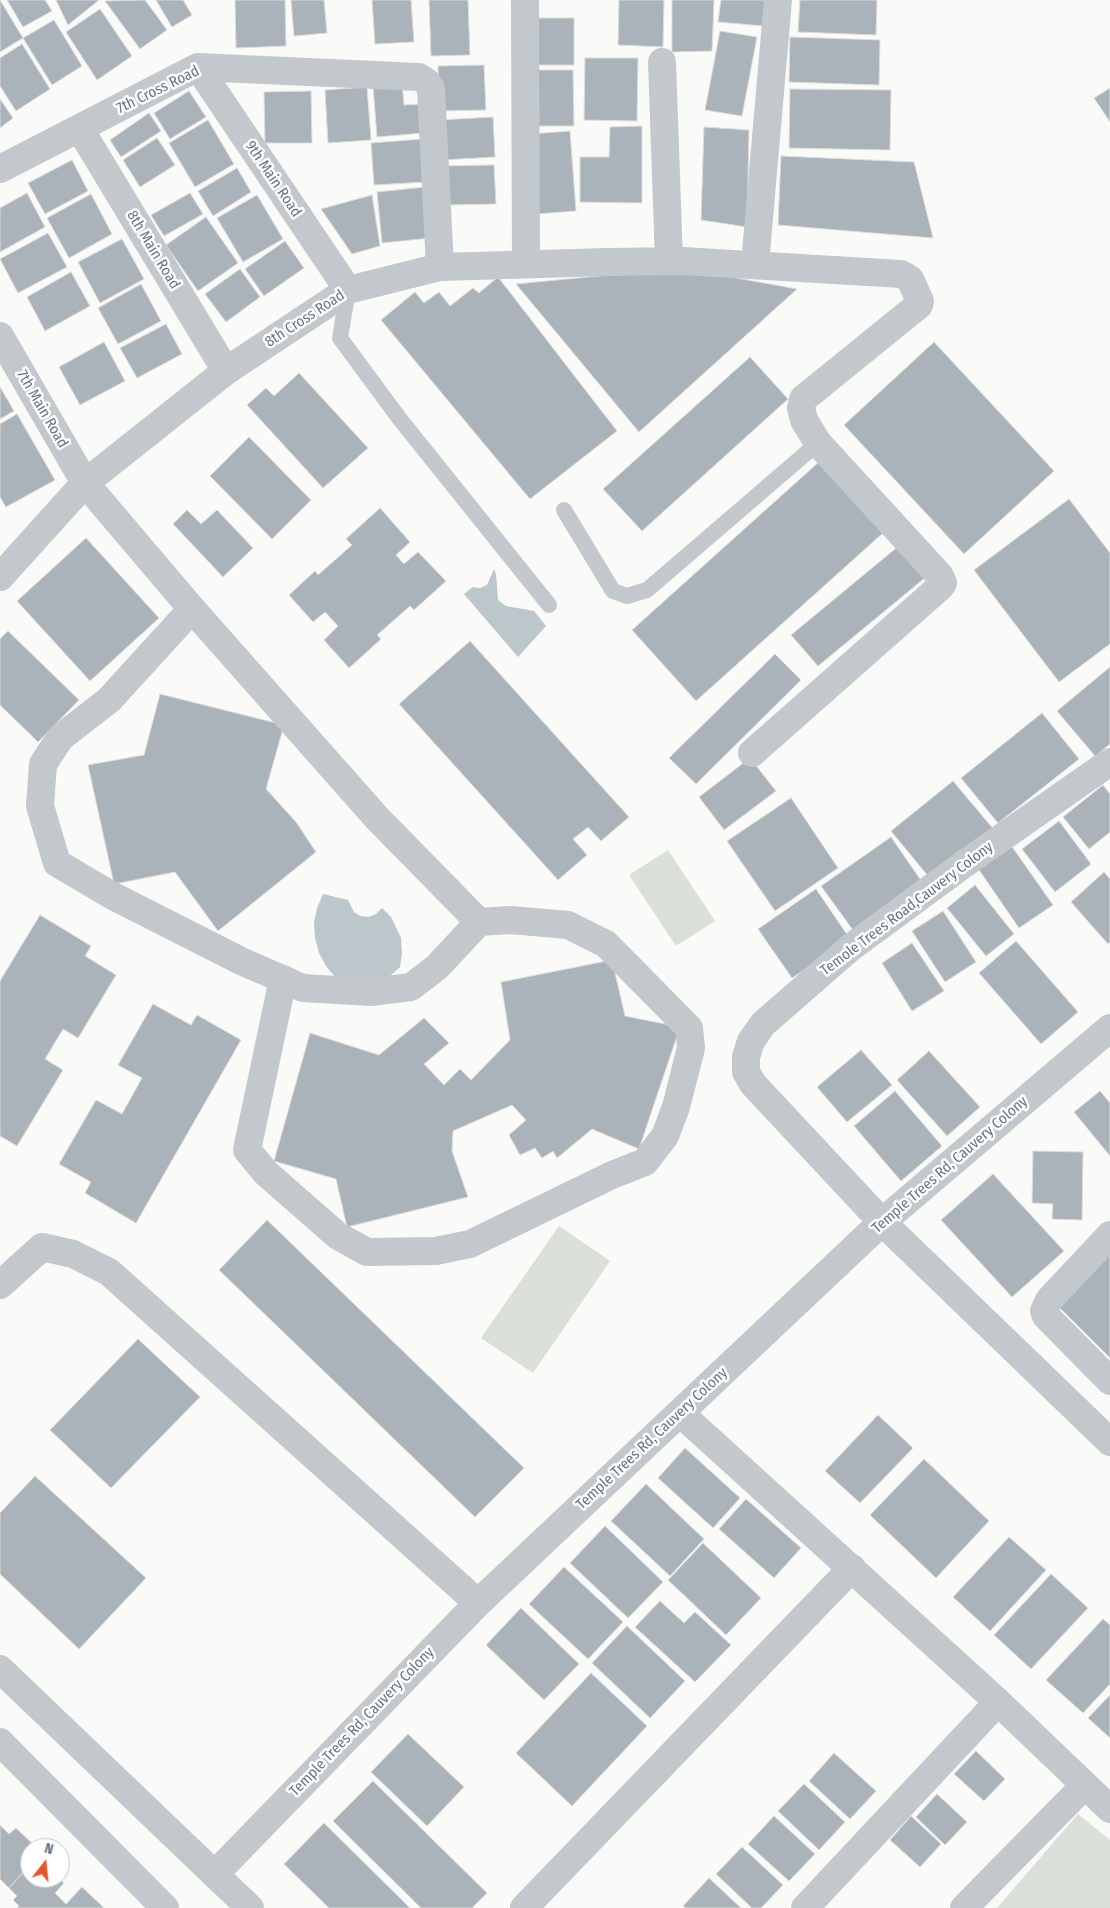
<!DOCTYPE html>
<style>
body{margin:0}
#map{position:relative;width:1110px;height:1908px;overflow:hidden;background:#fafaf8;font-family:"Fira Sans Condensed",sans-serif}
canvas{display:block}
.north{position:absolute;left:20px;top:1838px;width:50px;height:50px;box-sizing:border-box;background:#fff;border:1px solid #c1c8cd;border-radius:50%;rotate:16deg;font-size:14px;font-weight:700;line-height:20px;text-align:center;color:#657683}
.north::after{content:'';display:block;margin:auto;width:18px;height:22px;background:#e4572e;clip-path:polygon(50% 0,100% 100%,50% 72%,0 100%)}
</style>
<div id="map">
<canvas width="1110" height="1908"></canvas>
<div class="north">N</div>
</div>
<script>
const ctx = document.querySelector('canvas').getContext('2d');
ctx.lineJoin = 'round';
function fill(path, color) {
  ctx.fillStyle = color;
  ctx.fill(path, 'evenodd');
}
function poly(rows) {
  const path = new Path2D();
  for (const r of rows) {
    path.moveTo(r[0], r[1]);
    for (let i = 2; i < r.length; i += 2) path.lineTo(r[i], r[i + 1]);
  }
  return path;
}
function stroke(path, color, width, dash) {
  ctx.strokeStyle = color;
  ctx.lineWidth = width;
  ctx.lineCap = dash ? 'butt' : 'round';
  ctx.setLineDash(dash || []);
  ctx.stroke(path);
}
function label(font, color, halo, rows, align = 'center') {
  ctx.font = font + ' "Fira Sans Condensed",sans-serif';
  ctx.lineWidth = 5;
  ctx.setLineDash([]);
  ctx.textBaseline = 'middle';
  ctx.strokeStyle = halo;
  ctx.fillStyle = color;
  for (const [text, x, y, turn = 0] of rows) {
    ctx.save();
    ctx.translate(x, y);
    ctx.rotate((+turn || 0) * Math.PI / 180);
    ctx.textAlign = isNaN(turn) ? turn : align;
    if (halo) ctx.strokeText(text, 0, 0);
    ctx.fillText(text, 0, 0);
    ctx.restore();
  }
}
fill(poly([
 [668,850,715,921,676,946,629,875],
 [559,1226,610,1261,533,1373,481,1338],
 [1078,1814,1110,1840,1110,1908,997,1908]
]), '#dadfd7');
fill(poly([
 [494,569,496,574,498,600,506,606,534,611,546,626,518,657,464,594,473,587,480,588,487,585],
 [323,894,348,900,354,912,360,916,368,917,376,914,382,908,391,917,401,938,402,953,400,967,390,976,377,982,336,978,326,966,319,953,315,938,314,923,317,908]
]), '#bbc7cb');
const building = poly([
 [0,0,23,38,0,52,0,0],
 [7,0,45,0,52,11,23,27,7,0],
 [56,0,99,0,68,25,56,0],
 [145,0,167,30,140,49,105,1,145,0],
 [156,0,183,0,192,15,172,27,156,0],
 [235,0,285,0,286,46,236,48,235,0],
 [291,0,324,0,327,33,294,36,291,0],
 [372,0,411,0,414,42,375,44,372,0],
 [429,0,468,0,470,55,431,56,429,0],
 [619,0,664,0,663,47,618,45,619,0],
 [672,0,714,0,712,51,672,52,672,0],
 [721,0,766,0,764,26,718,22,721,0],
 [800,0,877,0,876,35,798,32,800,0],
 [100,9,132,56,97,80,66,32,100,9],
 [533,18,574,18,574,65,533,65,533,18],
 [54,20,82,66,52,85,23,38,54,20],
 [720,31,757,37,742,116,705,110,720,31],
 [790,37,880,40,879,85,789,82,790,37],
 [22,44,50,89,16,111,0,86,0,58,22,44],
 [585,58,638,58,637,121,584,120,585,58],
 [484,65,486,110,439,111,438,66,484,65],
 [535,70,573,70,574,126,537,126,535,70],
 [402,83,404,105,421,104,423,133,377,137,373,85,402,83],
 [367,87,371,140,328,143,325,90,367,87],
 [1110,88,1110,122,1094,98,1110,88],
 [790,89,891,90,890,150,789,148,790,89],
 [189,91,206,117,170,139,154,113,189,91],
 [311,91,312,143,265,143,264,92,311,91],
 [0,99,13,118,0,128,0,99],
 [149,113,161,131,121,157,110,140,149,113],
 [493,117,495,157,441,160,439,120,493,117],
 [208,120,234,164,195,187,169,143,208,120],
 [642,126,642,203,580,202,580,157,609,157,610,127,642,126],
 [704,127,749,130,747,227,701,220,704,127],
 [570,131,576,211,536,214,530,134,570,131],
 [157,138,175,165,140,187,123,160,157,138],
 [423,139,426,182,374,185,371,143,423,139],
 [781,156,914,162,933,238,778,225,781,156],
 [72,160,88,191,45,214,28,183,72,160],
 [494,165,496,204,443,205,442,166,494,165],
 [237,168,251,192,213,216,198,191,237,168],
 [425,187,431,238,382,243,377,192,425,187],
 [27,193,45,227,0,252,0,208,27,193],
 [190,193,203,214,164,236,151,215,190,193],
 [91,194,112,234,69,258,47,218,91,194],
 [257,195,283,239,243,262,217,218,257,195],
 [372,195,380,246,352,254,321,209,372,195],
 [206,217,238,263,198,291,166,245,206,217],
 [48,233,67,267,18,293,0,259,48,233],
 [122,239,144,279,100,303,78,262,122,239],
 [285,241,304,268,264,296,245,269,285,241],
 [681,268,797,289,639,432,516,284,681,268],
 [240,269,260,297,226,322,205,294,240,269],
 [71,272,90,306,45,331,27,297,71,272],
 [498,277,617,431,530,499,381,320,415,292,424,303,439,292,450,306,473,288,479,293,498,277],
 [141,284,161,321,118,344,98,308,141,284],
 [166,324,182,354,137,378,120,348,166,324],
 [104,342,125,381,80,405,59,367,104,342],
 [934,342,1054,471,964,554,844,425,934,342],
 [750,357,788,399,642,531,603,489,750,357],
 [299,373,368,448,323,488,247,405,266,388,274,396,299,373],
 [0,387,14,411,0,419,0,387],
 [17,414,55,480,6,507,0,497,0,424,17,414],
 [249,437,311,500,272,539,210,476,249,437],
 [820,461,884,532,696,701,632,630,820,461],
 [1069,499,1110,553,1110,644,1059,682,974,570,1069,499],
 [380,508,410,542,396,555,404,564,418,552,446,581,414,610,410,606,377,635,381,639,349,668,324,640,338,626,325,612,313,622,289,595,315,571,318,575,352,545,346,539,380,508],
 [187,510,201,524,217,510,253,548,223,577,173,524,187,510],
 [86,538,159,618,90,681,17,601,86,538],
 [906,540,932,572,818,666,791,635,906,540],
 [8,631,79,700,38,742,0,705,0,639,8,631],
 [470,641,629,817,601,841,588,827,573,839,587,855,558,880,399,704,470,641],
 [775,654,801,680,696,784,669,758,775,654],
 [1110,667,1110,744,1095,756,1057,711,1110,667],
 [160,694,284,725,266,789,296,822,316,852,218,931,175,872,114,884,88,765,144,755,160,694],
 [1042,713,1079,759,998,823,961,778,1042,713],
 [750,758,776,791,724,830,699,797,750,758],
 [953,781,995,831,933,882,891,831,953,781],
 [1103,785,1110,794,1110,832,1089,849,1063,817,1103,785],
 [791,798,838,868,775,911,727,841,791,798],
 [1059,821,1091,864,1055,892,1022,849,1059,821],
 [891,837,922,882,853,930,821,886,891,837],
 [1008,841,1053,905,1019,928,975,864,1008,841],
 [1104,872,1110,879,1110,942,1108,944,1071,902,1104,872],
 [975,885,1014,934,986,956,947,908,975,885],
 [816,889,850,939,792,978,758,929,816,889],
 [943,911,976,962,945,982,912,931,943,911],
 [40,915,91,946,85,956,116,975,78,1038,63,1029,45,1059,63,1070,17,1146,0,1136,0,981,40,915],
 [1016,941,1078,1012,1041,1044,979,973,1016,941],
 [912,943,944,991,912,1011,882,963,912,943],
 [612,960,625,1016,680,1027,639,1149,592,1129,557,1158,553,1151,542,1158,535,1148,520,1155,509,1135,526,1120,512,1105,453,1131,452,1151,468,1197,347,1227,336,1179,274,1161,310,1033,379,1055,424,1018,449,1043,424,1064,444,1085,460,1069,471,1080,510,1040,501,982,612,960],
 [153,1004,191,1025,197,1015,241,1040,136,1223,85,1193,91,1182,59,1164,96,1100,122,1114,142,1078,118,1065,153,1004],
 [861,1050,892,1085,847,1122,817,1087,861,1050],
 [929,1051,980,1107,947,1136,897,1080,929,1051],
 [895,1091,942,1146,901,1181,854,1126,895,1091],
 [1100,1091,1110,1103,1110,1156,1074,1112,1100,1091],
 [1033,1151,1083,1152,1082,1220,1052,1219,1053,1204,1032,1203,1033,1151],
 [993,1174,1064,1251,1012,1297,941,1220,993,1174],
 [267,1220,524,1468,475,1517,219,1270,267,1220],
 [1110,1248,1110,1358,1055,1303,1110,1248],
 [138,1339,200,1397,111,1488,50,1430,138,1339],
 [878,1415,913,1448,860,1503,825,1471,878,1415],
 [685,1448,740,1498,713,1528,658,1478,685,1448],
 [924,1459,989,1521,936,1578,870,1515,924,1459],
 [35,1476,146,1578,79,1649,0,1574,0,1513,35,1476],
 [646,1484,704,1539,670,1576,611,1521,646,1484],
 [746,1499,801,1548,774,1578,719,1529,746,1499],
 [605,1526,663,1582,628,1618,570,1563,605,1526],
 [1009,1537,1046,1570,990,1631,953,1597,1009,1537],
 [703,1543,761,1598,726,1635,668,1580,703,1543],
 [564,1567,623,1622,588,1659,529,1604,564,1567],
 [1051,1574,1088,1608,1031,1669,994,1635,1051,1574],
 [660,1601,684,1623,695,1612,731,1645,695,1682,635,1627,660,1601],
 [521,1608,579,1664,544,1700,486,1645,521,1608],
 [1103,1619,1110,1625,1110,1684,1083,1713,1046,1680,1103,1619],
 [627,1626,685,1681,650,1718,592,1663,627,1626],
 [591,1673,647,1726,572,1806,516,1753,591,1673],
 [1110,1695,1110,1738,1088,1718,1110,1695],
 [408,1734,464,1787,427,1826,371,1772,408,1734],
 [976,1751,1005,1779,984,1801,954,1774,976,1751],
 [834,1753,876,1791,850,1819,809,1781,834,1753],
 [373,1781,487,1893,472,1908,421,1908,333,1821,373,1781],
 [804,1784,845,1822,819,1850,778,1811,804,1784],
 [937,1794,967,1822,945,1845,916,1817,937,1794],
 [774,1816,815,1854,789,1881,748,1844,774,1816],
 [911,1816,941,1844,920,1867,890,1840,911,1816],
 [324,1823,410,1908,329,1908,284,1864,324,1823],
 [0,1825,9,1834,16,1828,37,1848,30,1848,30,1855,20,1865,25,1870,9,1888,0,1879,0,1825],
 [742,1847,783,1885,761,1908,752,1908,716,1874,742,1847],
 [25,1870,27,1875,30,1873,30,1878,58,1878,64,1883,55,1893,66,1904,82,1887,104,1908,17,1908,19,1906,13,1900,17,1896,9,1888,25,1870],
 [709,1878,741,1908,686,1908,683,1906,709,1878]
]);
fill(building, '#aab3b9');
stroke(building, '#dcdcda', 1);
stroke(poly([
 [348,290,340,338,399,418,549,605],
 [564,510,613,591,627,596,647,590,818,443]
]), '#c3c8cc', 16);
stroke(poly([
 [525,0,526,264],
 [662,62,669,261],
 [198,67,348,290],
 [80,129,226,371],
 [0,169,198,67,419,77,427,82,431,89,440,267],
 [755,264,778,0],
 [0,336,85,483,192,609,377,818,479,922],
 [0,577,85,483,226,371,348,290,440,267,607,262,683,261,901,274,910,279,920,301,919,305,803,399,801,408,804,420,818,443,940,576,943,583,940,587,752,753],
 [192,609,109,700,60,738,43,764,40,806,57,863,111,895,241,961,303,988,371,992,411,987,437,967,479,922,510,920,568,925,606,944,689,1028,691,1048,676,1107,665,1136,645,1162,612,1175,470,1244,436,1251,367,1252,338,1236,266,1173,247,1150,283,979],
 [1110,762,964,864,850,948,763,1024,751,1041,746,1057,746,1072,753,1084,882,1222,1110,1442],
 [1110,1235,1049,1300,1044,1311,1046,1316,1110,1381],
 [0,1285,42,1247,73,1254,109,1272,478,1603],
 [680,1413,998,1702,1110,1809],
 [0,1669,250,1908],
 [0,1742,165,1908],
 [215,1874,478,1603,882,1222,1110,1028],
 [524,1908,852,1568],
 [805,1908,998,1702],
 [964,1908,1084,1786]
]), '#c3c8cc', 28);
label('15px', '#657683', '#fff', [
 ["7th Cross Road",158,90,-26],
 ["9th Main Road",273,179,56],
 ["8th Main Road",153,250,59],
 ["8th Cross Road",305,319,-33],
 ["7th Main Road",42,409,60],
 ["Temole Trees Road,Cauvery Colony",907,909,-37],
 ["Temple Trees Rd, Cauvery Colony",950,1165,-41],
 ["Temple Trees Rd, Cauvery Colony",652,1439,-43],
 ["Temple Trees Rd, Cauvery Colony",362,1722,-46]
]);
</script>
